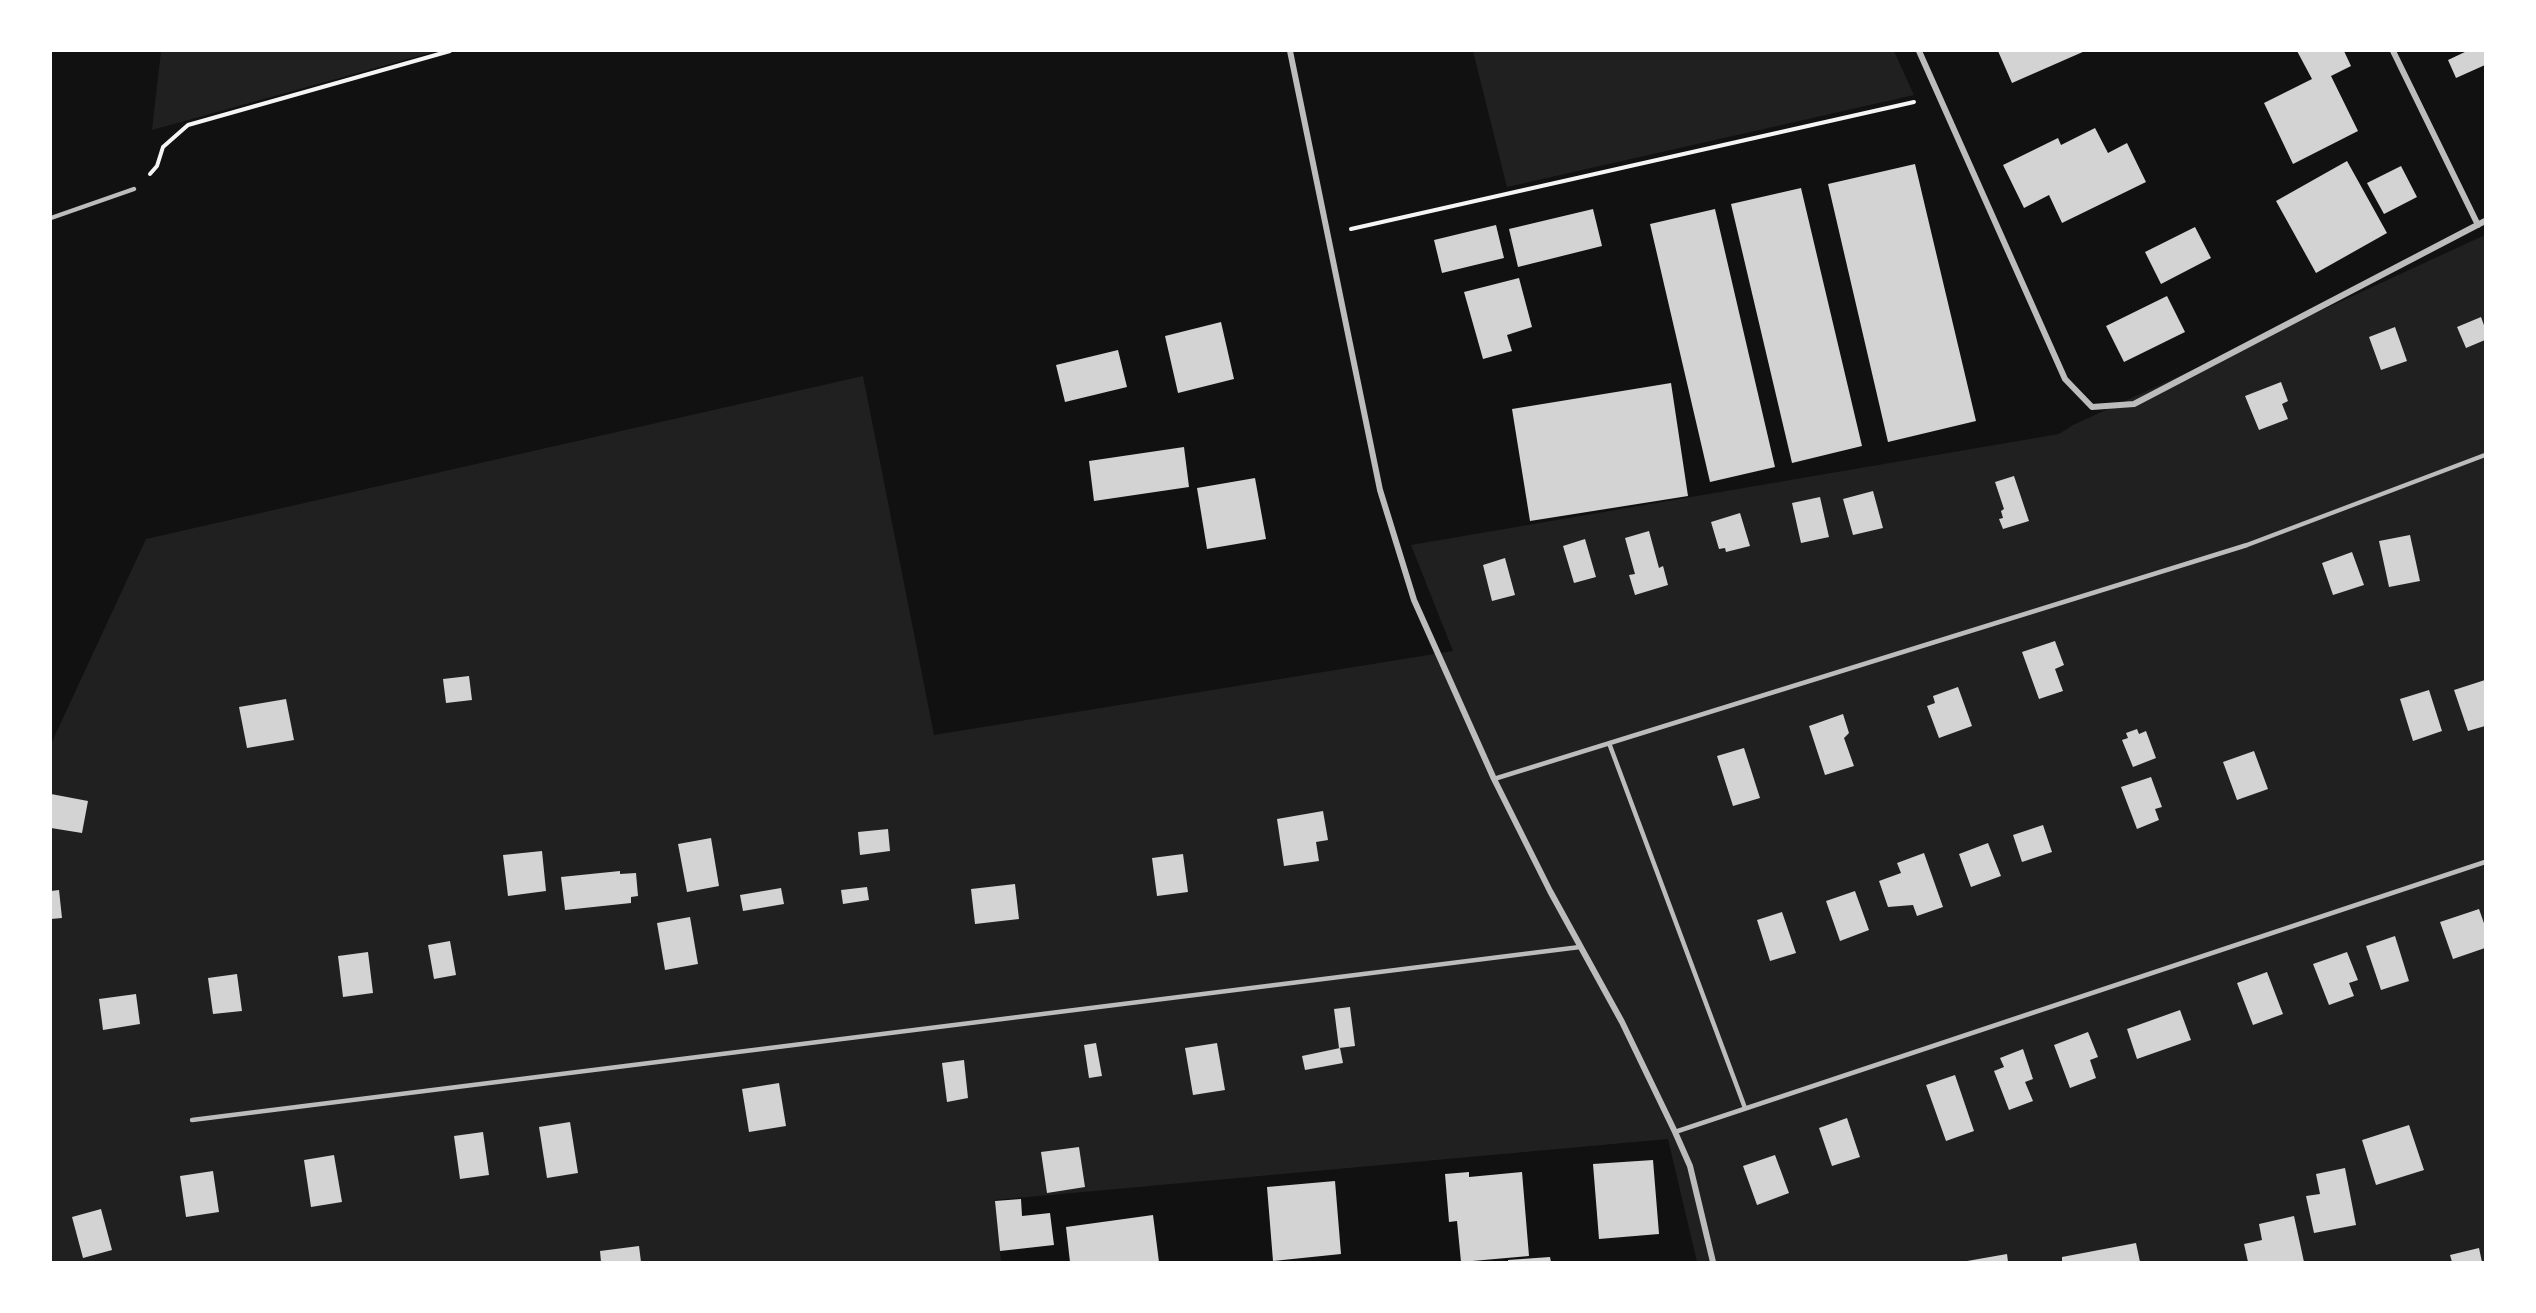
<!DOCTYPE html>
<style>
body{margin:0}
#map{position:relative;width:2536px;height:1313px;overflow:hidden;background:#111;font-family:"Playfair Display",serif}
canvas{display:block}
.frame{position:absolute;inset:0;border:52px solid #fff;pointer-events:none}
</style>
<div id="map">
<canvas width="2536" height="1313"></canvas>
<div class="frame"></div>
</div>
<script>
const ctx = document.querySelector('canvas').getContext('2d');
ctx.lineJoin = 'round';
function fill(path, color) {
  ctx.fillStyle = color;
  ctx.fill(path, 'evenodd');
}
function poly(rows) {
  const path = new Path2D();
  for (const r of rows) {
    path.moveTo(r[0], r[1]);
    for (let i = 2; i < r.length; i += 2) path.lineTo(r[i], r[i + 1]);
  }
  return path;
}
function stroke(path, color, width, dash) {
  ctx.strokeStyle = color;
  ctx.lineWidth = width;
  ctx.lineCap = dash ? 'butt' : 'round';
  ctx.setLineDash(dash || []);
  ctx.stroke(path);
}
fill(poly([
 [161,51,437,51,152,130],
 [1473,51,1894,51,1914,95,1507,187],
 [2485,235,2485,1262,1697,1262,1668,1139,995,1200,1001,1262,51,1262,51,744,146,539,863,376,934,735,1453,651,1411,545,2059,434,2073,425]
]), '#202020');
fill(poly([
 [1998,51,2085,51,2012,83],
 [2297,51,2344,51,2351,66,2331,76,2358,131,2293,164,2264,103,2312,79],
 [2467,51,2485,51,2485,65,2456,78,2448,60],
 [2095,128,2108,153,2127,143,2146,182,2062,223,2049,195,2024,208,2003,165,2058,138,2061,145],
 [2347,161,2387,233,2316,273,2276,201],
 [1915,164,1976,421,1888,442,1828,184],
 [2401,166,2417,197,2384,214,2367,183],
 [1801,188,1862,446,1792,463,1731,204],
 [1593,209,1602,246,1518,267,1509,229],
 [1715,209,1775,467,1710,482,1650,224],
 [1496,225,1504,258,1442,273,1434,240],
 [2195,227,2211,258,2161,284,2145,252],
 [1519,278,1532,327,1507,335,1512,351,1483,359,1464,292],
 [2167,296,2185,332,2124,362,2106,326],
 [2481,317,2485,328,2485,340,2466,348,2457,327],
 [1221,322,1234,379,1178,393,1165,336],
 [2395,327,2407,361,2381,370,2369,337],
 [1118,350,1127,387,1065,402,1056,365],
 [2281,382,2288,401,2282,404,2288,419,2259,430,2245,396],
 [1671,383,1688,496,1530,521,1512,409],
 [1184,447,1189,487,1094,501,1089,461],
 [2014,476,2029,521,2003,529,1999,519,2003,518,2001,511,2004,509,1995,482],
 [1255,478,1266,539,1207,549,1197,488],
 [1873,491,1883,528,1853,535,1843,499],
 [1820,497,1829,537,1801,543,1792,503],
 [1740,513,1750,546,1726,552,1725,548,1719,549,1711,522],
 [1649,531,1659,568,1663,566,1668,585,1635,595,1629,575,1635,574,1625,538],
 [2410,535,2420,581,2389,587,2379,541],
 [1585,539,1596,577,1574,583,1563,546],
 [2352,552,2364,585,2333,595,2322,563],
 [1505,558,1515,595,1492,601,1483,565],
 [2055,641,2064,665,2055,669,2063,691,2039,699,2022,652],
 [469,676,472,700,446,703,443,679],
 [2485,680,2485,726,2468,731,2454,690],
 [1958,687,1972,726,1939,738,1927,706,1935,703,1933,696],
 [2429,690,2442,731,2413,741,2400,699],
 [286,699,294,740,247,748,239,707],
 [1843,714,1849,733,1844,738,1854,766,1825,775,1809,726],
 [2137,729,2139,734,2146,731,2156,758,2133,767,2122,740,2128,738,2126,733],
 [1744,748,1760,798,1733,806,1717,756],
 [2254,751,2268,789,2237,800,2223,762],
 [2151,777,2162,807,2155,809,2159,820,2137,829,2121,787],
 [51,794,88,801,82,833,51,828],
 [1323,811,1328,840,1316,842,1319,861,1284,866,1277,819],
 [2043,825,2052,852,2022,862,2013,835],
 [888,829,890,851,860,855,858,832],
 [711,838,719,886,687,892,678,844],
 [1988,843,2001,876,1971,887,1959,854],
 [542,851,546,891,508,896,503,855],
 [1924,853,1943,907,1917,916,1913,905,1888,907,1879,881,1901,873,1897,863],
 [1183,854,1188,892,1157,896,1152,858],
 [620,871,620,874,636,873,638,896,631,897,631,903,565,910,561,877],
 [1015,884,1019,919,975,924,971,889],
 [867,887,869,900,843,904,841,890],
 [781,888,784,904,743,911,740,895],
 [59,890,62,918,51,919,51,891],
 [1855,891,1869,930,1840,941,1826,901],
 [2479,909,2485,926,2485,948,2453,959,2440,922],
 [1782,912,1796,953,1770,961,1757,920],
 [690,917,698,964,665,970,657,923],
 [2395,936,2409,981,2381,990,2366,946],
 [450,941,456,975,434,979,428,945],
 [368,952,373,993,343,997,338,956],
 [2347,952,2358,980,2349,983,2354,996,2329,1005,2313,964],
 [2267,972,2283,1014,2253,1025,2237,983],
 [237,974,242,1011,213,1014,208,978],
 [136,994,140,1024,103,1030,99,999],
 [1350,1007,1355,1046,1339,1048,1334,1009],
 [2180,1010,2191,1040,2137,1059,2127,1029],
 [2088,1032,2098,1057,2090,1060,2096,1078,2070,1088,2054,1045],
 [1096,1043,1102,1076,1089,1078,1084,1045],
 [1217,1043,1225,1090,1193,1095,1185,1048],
 [1340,1048,1343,1063,1305,1070,1302,1056],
 [2023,1049,2033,1079,2025,1082,2033,1101,2009,1110,1994,1071,2004,1067,2000,1058],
 [964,1060,968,1098,947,1102,942,1063],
 [1955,1075,1974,1131,1946,1141,1926,1085],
 [779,1083,786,1126,749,1132,742,1089],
 [1847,1118,1860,1157,1832,1166,1819,1128],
 [570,1122,578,1173,547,1178,539,1127],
 [2409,1125,2424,1170,2376,1185,2362,1140],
 [483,1132,489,1175,460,1179,454,1136],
 [1079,1147,1085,1187,1047,1193,1041,1152],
 [334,1155,342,1202,311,1207,304,1160],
 [1775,1155,1789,1193,1757,1205,1743,1166],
 [1653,1160,1659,1234,1599,1239,1593,1164],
 [2345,1168,2356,1225,2314,1233,2306,1196,2320,1194,2316,1174],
 [213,1171,219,1212,186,1217,180,1176],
 [1469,1172,1469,1177,1522,1172,1529,1256,1461,1262,1457,1221,1449,1222,1445,1174],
 [1335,1181,1341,1254,1273,1261,1267,1187],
 [1021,1199,1022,1216,1050,1213,1054,1245,1000,1251,995,1201],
 [101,1209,112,1250,83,1258,72,1217],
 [1153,1215,1159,1262,1070,1262,1066,1227],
 [2294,1216,2304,1262,2248,1262,2244,1244,2262,1240,2259,1224],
 [2136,1243,2140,1262,2062,1262,2062,1257],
 [639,1246,641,1262,601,1262,600,1251],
 [2479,1248,2482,1262,2452,1262,2450,1255],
 [2007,1254,2008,1262,1967,1262,1967,1261],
 [1550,1257,1551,1262,1508,1262,1508,1260]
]), '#d3d3d3');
stroke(poly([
 [150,174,157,166,163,147,188,125,450,51],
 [1351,229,1914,102]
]), '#f5f5f5', 4);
stroke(poly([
 [51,218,134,189],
 [1609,743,1745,1108],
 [1494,779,2247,545,2485,455],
 [192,1120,1580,947],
 [1675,1132,2485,862]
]), '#bcbcbc', 4.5);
stroke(poly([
 [1290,51,1380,490,1414,600,1494,779,1550,891,1622,1022,1675,1132,1690,1166,1713,1262],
 [1919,51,2065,379,2092,407,2134,404,2485,221],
 [2393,51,2478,225]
]), '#bcbcbc', 6);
</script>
